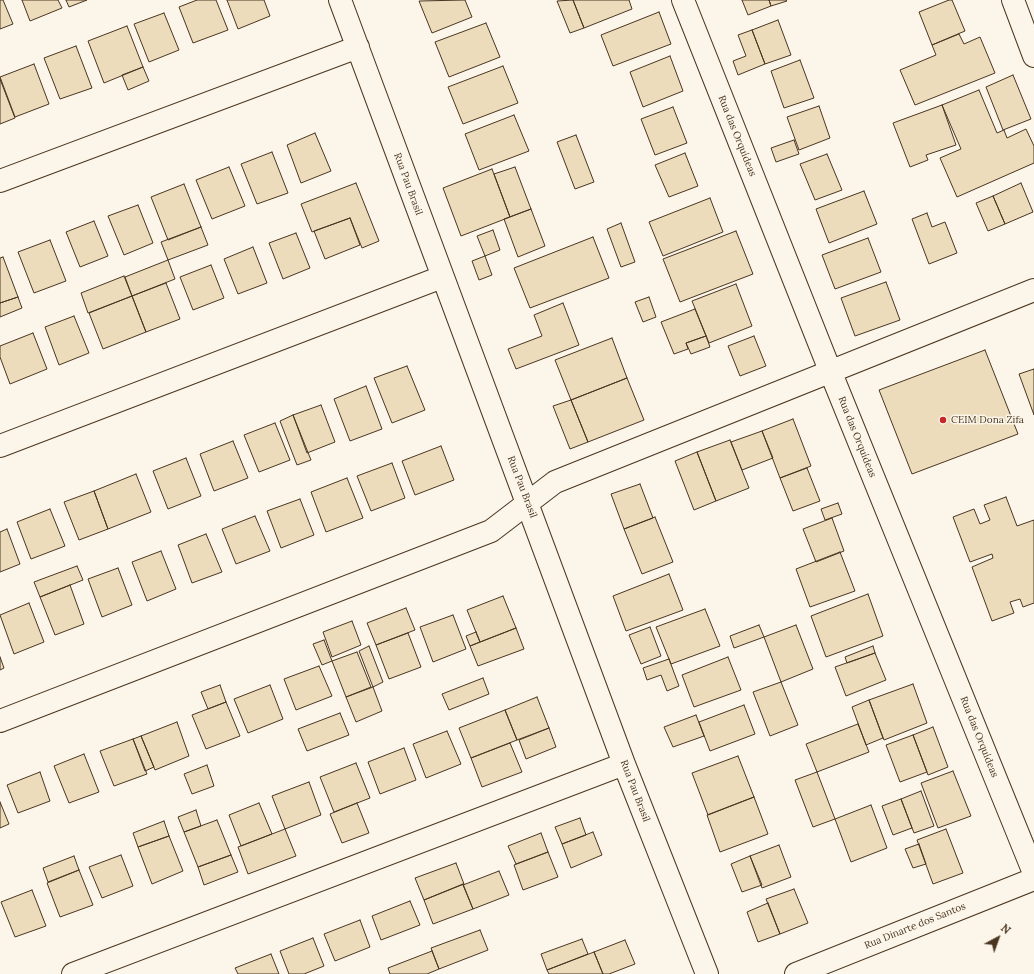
<!DOCTYPE html>
<meta charset="utf-8">
<style>
body{margin:0}
#map{position:relative;width:1034px;height:974px;overflow:hidden;background:#fbf6e9;font-family:Lora,serif}
canvas{display:block}
.north{position:absolute;left:978px;top:918px;width:40px;height:40px;-webkit-text-stroke:3px #fbf6e9;paint-order:stroke;rotate:41deg;font-size:11px;font-weight:700;line-height:16px;text-align:center;color:#4a3520}
.north::after{content:'';display:block;margin:auto;width:14px;height:18px;background:#4a3520;clip-path:polygon(50% 0,100% 100%,50% 72%,0 100%)}
</style>
<div id="map">
<canvas width="1034" height="974"></canvas>
<div class="north">N</div>
</div>
<script>
const ctx = document.querySelector('canvas').getContext('2d');
ctx.lineJoin = 'round';
function fill(path, color) {
  ctx.fillStyle = color;
  ctx.fill(path, 'evenodd');
}
function poly(rows) {
  const path = new Path2D();
  for (const r of rows) {
    path.moveTo(r[0], r[1]);
    for (let i = 2; i < r.length; i += 2) path.lineTo(r[i], r[i + 1]);
  }
  return path;
}
function stroke(path, color, width, dash) {
  ctx.strokeStyle = color;
  ctx.lineWidth = width;
  ctx.lineCap = dash ? 'butt' : 'round';
  ctx.setLineDash(dash || []);
  ctx.stroke(path);
}
function label(font, color, halo, rows, align = 'center') {
  ctx.font = font + ' Lora,serif';
  ctx.lineWidth = 3;
  ctx.setLineDash([]);
  ctx.textBaseline = 'middle';
  ctx.strokeStyle = halo;
  ctx.fillStyle = color;
  for (const [text, x, y, turn = 0] of rows) {
    ctx.save();
    ctx.translate(x, y);
    ctx.rotate((+turn || 0) * Math.PI / 180);
    ctx.textAlign = isNaN(turn) ? turn : align;
    if (halo) ctx.strokeText(text, 0, 0);
    ctx.fillText(text, 0, 0);
    ctx.restore();
  }
}
const building = poly([
 [0,0,3,0,13,24,0,29,0,0],
 [22,0,58,0,62,8,30,21,22,0],
 [66,0,87,0,69,7,66,0],
 [197,0,216,0,228,30,193,43,179,7,197,0],
 [227,0,264,0,270,16,238,29,227,0],
 [465,0,472,17,432,33,419,1,465,0],
 [573,0,584,28,570,33,557,1,573,0],
 [573,0,629,0,632,9,584,28,573,0],
 [742,0,769,0,771,6,748,15,742,0],
 [769,0,786,0,787,1,771,6,769,0],
 [949,0,952,0,965,31,932,45,919,12,949,0],
 [659,12,671,44,613,66,601,35,659,12],
 [164,13,179,50,149,62,134,24,164,13],
 [778,20,791,55,765,64,752,30,778,20],
 [486,23,500,57,449,77,435,42,486,23],
 [127,26,143,67,104,83,88,41,127,26],
 [752,30,765,64,738,75,733,61,746,56,738,35,752,30],
 [959,34,964,44,980,37,995,73,915,105,900,70,936,55,932,45,959,34],
 [76,46,92,88,60,99,44,58,76,46],
 [670,56,683,91,643,107,630,72,670,56],
 [800,60,814,98,784,108,771,71,800,60],
 [34,64,49,104,15,117,0,77,34,64],
 [503,66,518,103,463,124,448,87,503,66],
 [143,67,149,81,128,90,122,75,143,67],
 [1013,75,1031,119,1003,130,986,87,1013,75],
 [0,79,15,118,0,124,0,79],
 [979,90,997,133,1004,130,1007,138,1026,129,1034,146,1034,163,957,197,940,158,961,149,942,105,979,90],
 [942,105,956,145,926,155,928,160,910,167,893,123,942,105],
 [819,106,830,138,799,150,787,117,819,106],
 [673,107,687,143,655,155,641,119,673,107],
 [514,115,529,151,479,170,465,134,514,115],
 [315,133,331,171,301,183,287,145,315,133],
 [576,135,594,182,575,189,557,142,576,135],
 [794,140,799,154,776,162,771,148,794,140],
 [272,152,288,193,257,204,241,164,272,152],
 [685,153,698,186,669,197,655,165,685,153],
 [827,154,842,190,815,200,800,164,827,154],
 [229,167,245,206,212,219,196,180,229,167],
 [515,167,531,209,510,217,494,174,515,167],
 [492,169,510,217,461,236,443,188,492,169],
 [356,183,379,241,362,248,350,218,312,232,301,204,356,183],
 [1021,183,1033,212,1005,224,993,196,1021,183],
 [184,184,201,227,168,240,151,197,184,184],
 [864,191,877,224,829,243,816,209,864,191],
 [993,196,1005,224,988,231,976,203,993,196],
 [710,198,723,232,663,256,649,222,710,198],
 [138,205,153,243,124,255,108,216,138,205],
 [531,209,545,246,518,257,504,219,531,209],
 [927,213,932,227,945,222,957,253,929,264,912,219,927,213],
 [350,218,360,245,325,259,314,231,350,218],
 [94,221,108,256,80,267,66,232,94,221],
 [621,223,635,262,621,267,607,229,621,223],
 [201,227,208,245,168,260,161,242,201,227],
 [493,230,500,250,485,256,477,236,493,230],
 [736,231,753,274,680,302,663,259,736,231],
 [296,233,310,268,283,279,269,243,296,233],
 [593,237,609,278,530,308,514,268,593,237],
 [868,238,881,272,835,289,822,255,868,238],
 [50,240,66,281,34,293,18,252,50,240],
 [253,247,267,283,238,294,224,259,253,247],
 [485,256,492,275,479,280,472,261,485,256],
 [3,257,18,297,0,303,0,258,3,257],
 [168,260,175,279,132,296,125,277,168,260],
 [211,265,224,298,193,310,180,277,211,265],
 [124,276,132,296,88,313,81,293,124,276],
 [886,282,900,320,855,336,841,298,886,282],
 [166,283,180,319,146,332,132,296,166,283],
 [736,284,752,326,709,343,692,301,736,284],
 [132,296,146,332,103,349,89,313,132,296],
 [18,297,22,308,0,317,0,303,18,297],
 [649,297,656,317,643,322,635,302,649,297],
 [563,303,579,345,516,369,508,349,542,336,534,315,563,303],
 [695,309,706,336,686,343,688,349,674,354,661,322,695,309],
 [74,316,89,353,59,365,45,327,74,316],
 [33,333,47,369,10,384,0,357,0,346,33,333],
 [706,336,710,347,691,354,686,343,706,336],
 [754,336,766,366,740,376,728,346,754,336],
 [612,338,627,378,571,400,555,360,612,338],
 [985,350,1018,434,912,474,879,390,985,350],
 [407,366,425,410,392,423,374,378,407,366],
 [1034,369,1034,415,1019,374,1034,369],
 [627,378,644,420,588,442,571,400,627,378],
 [366,386,382,429,350,441,334,399,366,386],
 [571,400,588,442,570,449,553,406,571,400],
 [321,405,335,442,307,453,293,415,321,405],
 [293,415,311,460,297,465,280,421,293,415],
 [793,419,811,466,780,478,762,431,793,419],
 [275,423,290,460,259,472,244,435,275,423],
 [762,431,773,458,742,470,731,442,762,431],
 [730,440,749,488,716,501,697,452,730,440],
 [233,441,248,478,214,491,200,454,233,441],
 [441,446,454,480,415,495,402,461,441,446],
 [697,452,716,501,694,510,675,461,697,452],
 [186,458,201,496,168,509,153,471,186,458],
 [392,463,405,498,371,511,357,476,392,463],
 [807,468,820,501,793,511,780,478,807,468],
 [136,474,151,512,108,529,94,491,136,474],
 [347,478,363,518,326,532,311,492,347,478],
 [640,484,653,518,624,529,611,494,640,484],
 [94,491,108,529,79,540,64,502,94,491],
 [1006,497,1017,526,1034,520,1034,603,1023,607,1020,599,1010,602,1014,613,992,621,972,567,993,558,992,554,970,562,953,517,974,509,980,524,990,520,984,505,1006,497],
 [300,499,314,535,281,548,267,511,300,499],
 [838,503,842,514,825,520,821,509,838,503],
 [50,509,65,546,31,559,17,522,50,509],
 [255,516,270,551,236,564,222,529,255,516],
 [655,517,673,562,642,574,624,529,655,517],
 [832,518,844,551,816,562,803,529,832,518],
 [7,529,20,564,0,572,0,532,7,529],
 [206,534,222,572,192,583,178,545,206,534],
 [161,551,176,589,147,601,132,562,161,551],
 [840,552,855,591,810,607,796,569,840,552],
 [77,566,83,580,40,597,34,582,77,566],
 [118,568,132,605,102,617,88,579,118,568],
 [669,574,683,610,626,631,613,596,669,574],
 [70,585,84,624,55,635,40,597,70,585],
 [868,594,883,636,826,657,811,616,868,594],
 [503,596,516,628,480,642,467,610,503,596],
 [29,603,44,642,14,654,0,615,29,603],
 [406,608,415,630,376,645,367,623,406,608],
 [705,609,720,646,671,664,656,627,705,609],
 [453,615,466,649,433,662,420,627,453,615],
 [352,621,361,645,332,657,323,632,352,621],
 [759,625,764,637,734,648,730,636,759,625],
 [796,625,813,669,781,682,764,637,796,625],
 [650,627,661,656,641,664,629,635,650,627],
 [516,628,524,649,478,666,470,646,516,628],
 [476,632,480,642,470,646,466,636,476,632],
 [408,633,421,667,389,679,376,645,408,633],
 [324,640,332,661,322,665,313,644,324,640],
 [369,646,383,682,373,687,359,651,369,646],
 [873,646,875,653,847,663,845,657,873,646],
 [357,652,371,687,346,697,332,661,357,652],
 [875,653,886,680,846,696,835,667,875,653],
 [0,657,4,668,0,670,0,657],
 [728,657,741,690,694,707,682,675,728,657],
 [669,659,679,686,667,691,661,675,647,680,643,668,669,659],
 [319,666,332,696,296,710,284,679,319,666],
 [483,678,489,694,449,710,442,694,483,678],
 [781,682,798,725,770,736,753,692,781,682],
 [913,684,927,723,884,740,869,700,913,684],
 [220,685,226,702,208,709,201,692,220,685],
 [270,685,283,719,248,733,234,699,270,685],
 [373,687,382,711,356,722,346,697,373,687],
 [537,697,549,728,517,740,505,710,537,697],
 [869,700,883,738,866,745,852,707,869,700],
 [226,702,240,736,206,749,192,715,226,702],
 [744,705,755,734,710,751,699,722,744,705],
 [505,710,517,740,471,758,459,728,505,710],
 [340,713,349,735,307,751,298,729,340,713],
 [696,715,704,736,673,747,664,727,696,715],
 [177,722,189,756,155,770,141,736,177,722],
 [858,724,869,752,817,772,806,744,858,724],
 [933,727,948,767,928,775,913,735,933,727],
 [549,728,556,747,526,759,519,740,549,728],
 [447,731,461,764,426,778,413,744,447,731],
 [913,735,927,772,900,782,886,745,913,735],
 [141,736,154,767,145,771,133,739,141,736],
 [133,739,147,774,114,786,100,751,133,739],
 [510,743,522,772,482,787,471,758,510,743],
 [404,748,416,780,380,794,368,762,404,748],
 [84,754,99,792,69,803,54,766,84,754],
 [738,756,754,797,708,815,692,773,738,756],
 [356,763,370,798,334,812,320,777,356,763],
 [207,765,214,786,192,794,184,774,207,765],
 [953,771,971,816,938,828,921,783,953,771],
 [40,772,50,801,18,813,7,785,40,772],
 [817,772,835,819,813,827,795,780,817,772],
 [309,782,321,815,285,829,272,796,309,782],
 [921,791,934,826,914,833,901,799,921,791],
 [754,797,768,834,720,852,707,815,754,797],
 [901,799,912,828,893,835,882,806,901,799],
 [0,802,9,824,0,828,0,802],
 [259,803,272,834,241,846,229,815,259,803],
 [357,803,369,833,342,843,330,814,357,803],
 [871,805,887,848,851,862,835,819,871,805],
 [196,810,201,826,184,832,178,817,196,810],
 [580,818,586,835,562,844,555,827,580,818],
 [217,820,231,855,198,867,184,832,217,820],
 [164,821,169,836,138,847,133,833,164,821],
 [285,829,296,856,248,874,238,847,285,829],
 [946,829,963,873,933,884,917,840,946,829],
 [593,832,602,855,571,868,562,844,593,832],
 [541,833,548,852,516,864,508,846,541,833],
 [169,836,183,871,152,884,138,847,169,836],
 [919,844,926,864,913,868,905,849,919,844],
 [779,845,791,877,762,888,750,856,779,845],
 [548,852,558,877,523,890,514,865,548,852],
 [121,855,133,886,102,898,89,867,121,855],
 [231,855,238,872,204,885,198,867,231,855],
 [74,856,79,870,48,882,43,868,74,856],
 [750,856,762,885,742,892,731,864,750,856],
 [456,863,464,884,424,900,415,878,456,863],
 [79,870,93,905,60,917,47,883,79,870],
 [499,871,509,895,473,909,463,885,499,871],
 [463,884,473,909,433,924,424,900,463,884],
 [794,889,808,923,780,934,766,899,794,889],
 [32,890,46,926,15,937,1,902,32,890],
 [410,901,420,925,381,940,372,916,410,901],
 [768,903,780,934,758,942,747,912,768,903],
 [360,920,370,947,335,961,324,934,360,920],
 [480,930,488,950,439,969,431,948,480,930],
 [313,938,324,966,304,974,289,974,280,951,313,938],
 [582,939,588,954,547,970,541,954,582,939],
 [625,940,635,964,609,974,603,974,594,952,625,940],
 [432,951,439,969,427,974,390,974,388,968,432,951],
 [594,952,603,974,549,974,547,970,594,952],
 [271,954,279,974,238,974,235,968,271,954]
]);
fill(building, '#ecdcbc');
stroke(building, '#4a3520', 1);
const minor = poly([
 [340,0,624,764,707,974],
 [683,0,831,373,1034,873],
 [1013,0,1034,56],
 [0,181,358,47],
 [0,446,442,277],
 [0,721,491,531,555,482,1034,290],
 [73,974,624,764],
 [796,974,1034,879]
]);
stroke(minor, '#4a3520', 24);
stroke(minor, '#fbf6e9', 22);
for (const [x, y, r, color] of [
 [943,420,4,"#c62828"]
]) {
  const dot = new Path2D();
  dot.arc(x, y, r, 0, 2 * Math.PI);
  ctx.fillStyle = color;
  ctx.fill(dot);
  stroke(dot, '#fbf6e9', 1.5);
}
label('10px', '#4a3520', '#fbf6e9', [
 ["Rua das Orquídeas",737,136,68],
 ["Rua Pau Brasil",408,184,70],
 ["Rua das Orquídeas",857,437,68],
 ["Rua Pau Brasil",522,487,69],
 ["Rua das Orquídeas",979,737,68],
 ["Rua Pau Brasil",635,791,69],
 ["Rua Dinarte dos Santos",915,926,-22]
]);
label('10px', '#4a3520', '#fbf6e9', [
 ["CEIM Dona Zifa",951,420]
], 'left');
</script>
